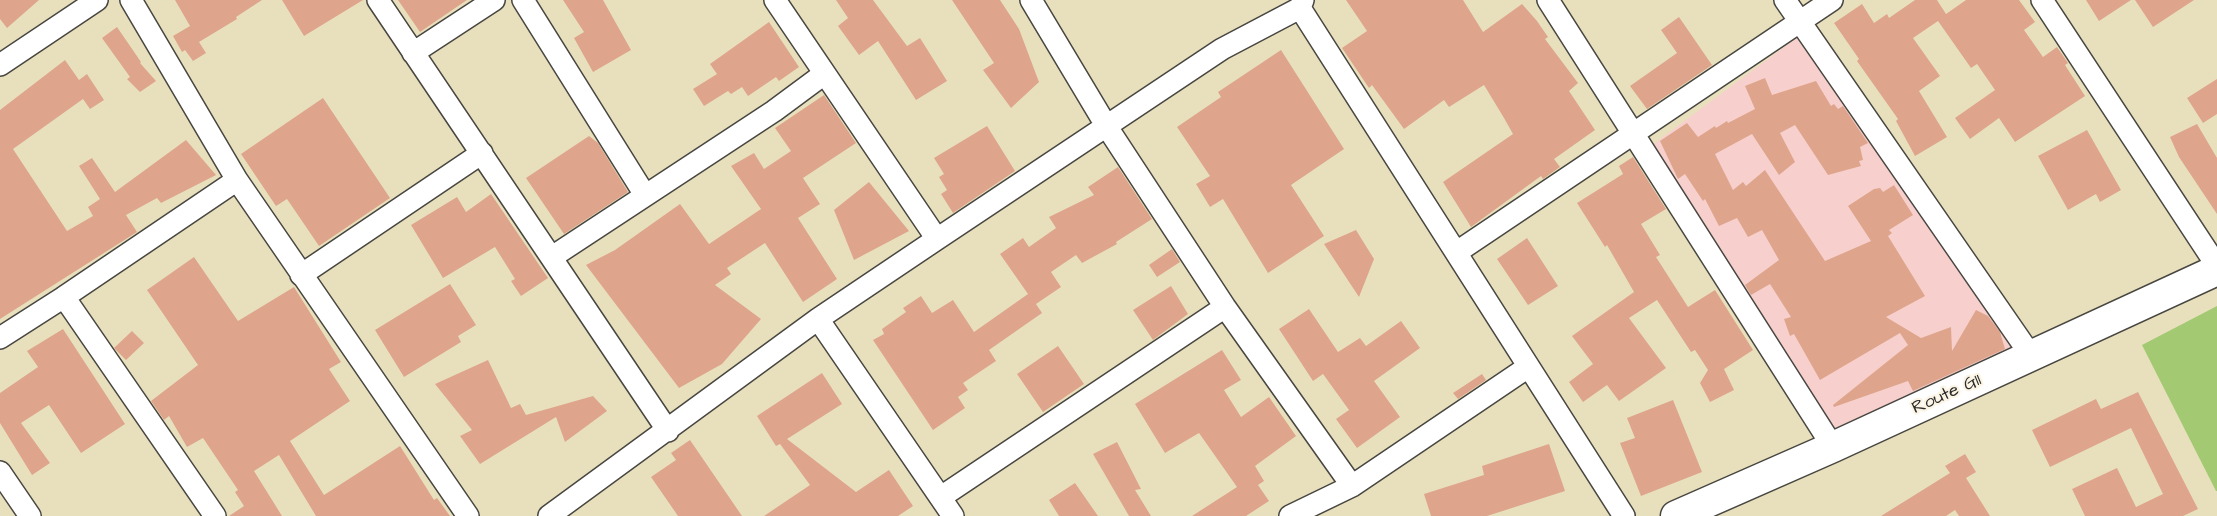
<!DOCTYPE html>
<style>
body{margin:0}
canvas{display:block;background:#e8e0bc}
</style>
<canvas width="2217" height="516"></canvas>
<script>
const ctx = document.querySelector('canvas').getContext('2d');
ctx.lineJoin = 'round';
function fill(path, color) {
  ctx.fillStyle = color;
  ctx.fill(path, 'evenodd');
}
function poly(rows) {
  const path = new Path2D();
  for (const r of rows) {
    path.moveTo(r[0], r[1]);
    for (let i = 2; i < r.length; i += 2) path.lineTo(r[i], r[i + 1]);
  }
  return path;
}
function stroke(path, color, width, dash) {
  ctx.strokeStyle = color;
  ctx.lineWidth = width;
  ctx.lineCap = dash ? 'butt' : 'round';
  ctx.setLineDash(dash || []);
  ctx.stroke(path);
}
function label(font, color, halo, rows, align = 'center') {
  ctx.font = font + ' "Architects Daughter",sans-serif';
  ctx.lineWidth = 4.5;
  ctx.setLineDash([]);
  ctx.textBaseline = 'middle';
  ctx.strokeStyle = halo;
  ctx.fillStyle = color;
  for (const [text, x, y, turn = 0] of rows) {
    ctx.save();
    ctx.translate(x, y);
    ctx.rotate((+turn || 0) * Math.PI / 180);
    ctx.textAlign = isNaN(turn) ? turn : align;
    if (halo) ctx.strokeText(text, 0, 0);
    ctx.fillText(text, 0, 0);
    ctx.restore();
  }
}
fill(poly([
 [1799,36,2021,350,1833,430,1652,145]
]), '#f7d0cd');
fill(poly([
 [2217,306,2217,491,2216,491,2142,345]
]), '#a3c973');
fill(poly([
 [0,0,39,0,7,28,0,19],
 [175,0,262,0,236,17,237,19,199,42,206,53,193,61,185,50,182,52,173,36,190,26],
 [282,0,363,0,304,36],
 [398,0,467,0,420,32],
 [563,0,603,0,631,50,593,72,574,38,584,32],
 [836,0,873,0,907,46,920,38,947,81,916,100,878,41,859,55,838,26,848,18],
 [952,0,1000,0,1019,29,1039,82,1011,108,983,70,994,63],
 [1346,0,1463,0,1483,32,1522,4,1537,21,1548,37,1545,39,1578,83,1569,91,1595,130,1554,159,1560,167,1543,179,1541,176,1471,227,1443,182,1513,134,1504,118,1484,85,1449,107,1444,100,1404,129,1372,85,1369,88,1342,48,1367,31],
 [1915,0,1937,0,1946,14,1966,0,2019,0,2035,22,2024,30,2043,57,2057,47,2068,63,2065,65,2085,96,2015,142,1999,118,1970,139,1955,118,1995,90,1977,64,1971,68,1938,21,1913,38,1940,76,1919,91,1947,137,1915,156,1896,121,1898,119,1857,61,1859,59,1834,23,1862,4,1874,23,1887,14,1889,18],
 [2086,0,2131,0,2099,21],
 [2135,0,2194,0,2153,27],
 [1679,17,1712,65,1647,109,1630,86,1677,53,1661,30],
 [769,22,799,67,779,81,776,77,748,96,742,87,731,94,728,91,704,106,693,89,717,74,710,64],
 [117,27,141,62,140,63,156,81,140,92,127,79,130,77,102,38],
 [1281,50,1344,149,1291,185,1324,236,1268,273,1223,199,1210,207,1196,184,1210,176,1177,127,1221,97,1218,92],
 [65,60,79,80,87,74,104,100,90,109,83,99,13,149,67,231,93,216,88,207,100,199,79,166,92,158,115,192,186,140,216,175,161,203,157,198,126,215,137,232,0,319,0,110],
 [1765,78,1772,95,1816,81,1831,106,1834,104,1838,109,1843,106,1868,143,1860,147,1863,160,1859,161,1861,166,1828,175,1795,125,1780,133,1795,162,1779,175,1752,134,1715,154,1733,190,1743,182,1746,186,1765,170,1825,261,1871,241,1848,206,1874,189,1880,188,1883,192,1894,185,1913,215,1889,230,1892,233,1888,236,1925,296,1886,317,1921,338,1951,327,1952,351,1976,310,1988,316,2000,332,2005,349,1913,391,1908,381,1834,407,1833,405,1908,345,1900,333,1820,380,1794,334,1790,336,1784,319,1791,317,1770,284,1751,295,1745,285,1779,260,1762,230,1748,237,1737,218,1719,226,1705,199,1703,201,1685,174,1678,179,1660,141,1687,123,1698,137,1715,126,1716,128,1727,121,1728,123,1755,109,1745,86],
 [2217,79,2217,114,2203,123,2187,98],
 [824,95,856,143,803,178,820,204,798,218,837,279,803,302,765,243,727,268,731,274,715,285,761,319,722,364,679,388,586,265,615,250,680,204,709,244,761,209,731,166,754,153,764,169,791,151,775,128],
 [323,98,390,198,319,246,287,199,276,206,241,154],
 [2197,124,2217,158,2217,214,2179,157,2170,137],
 [987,126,1015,171,953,213,941,194,947,190,939,177,944,174,934,158],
 [2087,130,2121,190,2100,202,2096,194,2068,210,2038,156],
 [589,136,598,143,628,192,564,234,526,178],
 [1633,157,1666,209,1641,224,1660,255,1656,257,1688,307,1715,290,1753,350,1724,369,1734,390,1710,402,1700,383,1708,370,1695,350,1691,352,1657,300,1629,318,1666,368,1619,401,1607,385,1583,402,1569,382,1593,364,1572,336,1634,292,1607,245,1605,247,1577,203,1623,174,1619,166],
 [1118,167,1152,219,1116,242,1117,244,1082,263,1076,255,1051,272,1061,287,1036,304,1042,313,989,350,996,361,963,383,968,390,958,397,965,408,933,430,873,340,884,334,882,329,906,312,903,308,921,296,932,313,953,300,974,332,1028,294,1000,254,1023,238,1029,247,1056,228,1049,217,1094,195,1088,187],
 [869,182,909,231,854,260,834,210],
 [491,194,548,278,521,296,511,281,515,279,495,247,443,278,411,225,457,197,466,212],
 [1356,230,1374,259,1359,297,1324,244],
 [1527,238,1558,286,1528,305,1497,259],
 [1172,249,1180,262,1157,277,1149,265],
 [194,257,238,321,294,287,341,362,329,369,350,401,290,441,324,495,400,446,434,500,437,498,450,516,316,516,279,455,254,471,282,516,229,516,244,506,235,492,238,490,203,438,187,447,169,416,164,420,151,401,198,365,147,290],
 [450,284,476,325,458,336,461,342,404,377,375,330],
 [1171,286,1188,314,1153,340,1133,310],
 [1309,309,1338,352,1360,338,1366,346,1401,321,1420,348,1374,381,1400,417,1357,448,1336,419,1349,410,1323,374,1313,381,1279,329],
 [63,329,125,424,81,453,49,405,21,423,50,463,32,475,0,423,0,393,38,367,27,351],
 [132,331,144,343,126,360,114,348],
 [1058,346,1084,384,1043,412,1017,374],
 [1222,350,1241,380,1224,390,1241,417,1269,397,1296,436,1255,466,1264,481,1258,485,1269,501,1246,516,1192,516,1237,487,1199,433,1165,453,1135,404],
 [488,360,511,408,520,404,526,415,593,396,607,411,565,442,556,417,480,464,460,436,472,430,435,384],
 [822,373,842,404,787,439,856,492,889,470,913,506,898,516,764,516,810,485,780,444,776,446,757,416],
 [1482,374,1486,380,1458,399,1453,393],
 [2138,392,2198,509,2183,516,2085,516,2072,489,2117,468,2136,507,2163,494,2131,428,2050,467,2032,430,2096,399,2101,409],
 [1673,400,1702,472,1641,496,1620,443,1635,438,1627,418],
 [690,440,742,516,678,516,651,477,676,460,671,453],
 [1117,442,1141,489,1135,490,1151,516,1129,516,1093,454],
 [1549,444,1565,491,1487,516,1431,516,1424,494,1484,475,1482,466],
 [1965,454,1976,472,1966,478,1990,516,1959,516,1955,510,1946,516,1881,516,1950,473,1945,466],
 [1075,483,1098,516,1059,516,1049,500]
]), '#dea58c');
const street = poly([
 [131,0,237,180,468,516],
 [378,0,668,431],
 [523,0,645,195],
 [775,0,937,239],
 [1031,0,1107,127,1225,307,1352,486],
 [1303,0,1300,8,1624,516],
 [1548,0,1833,447],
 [1785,0,2032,357],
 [2042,0,2217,266],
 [413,53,494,0],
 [0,65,97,0],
 [1457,252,1832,0],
 [552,257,774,111,824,74],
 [301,275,482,153],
 [818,319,953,516],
 [0,338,64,297],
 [0,472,30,516],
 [941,497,1225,307],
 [215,516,64,297,237,180],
 [549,516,818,319,937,239,1222,49,1300,8],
 [1290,516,1352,486,1528,367]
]);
const secondary = poly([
 [1676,516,1833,447,2217,270]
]);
stroke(street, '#474641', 24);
stroke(secondary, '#474641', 33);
stroke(street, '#fff', 21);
stroke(secondary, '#fff', 30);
label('18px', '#2b2b2b', '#fcf5e5', [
 ["Route G11",1947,395,-24]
]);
</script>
